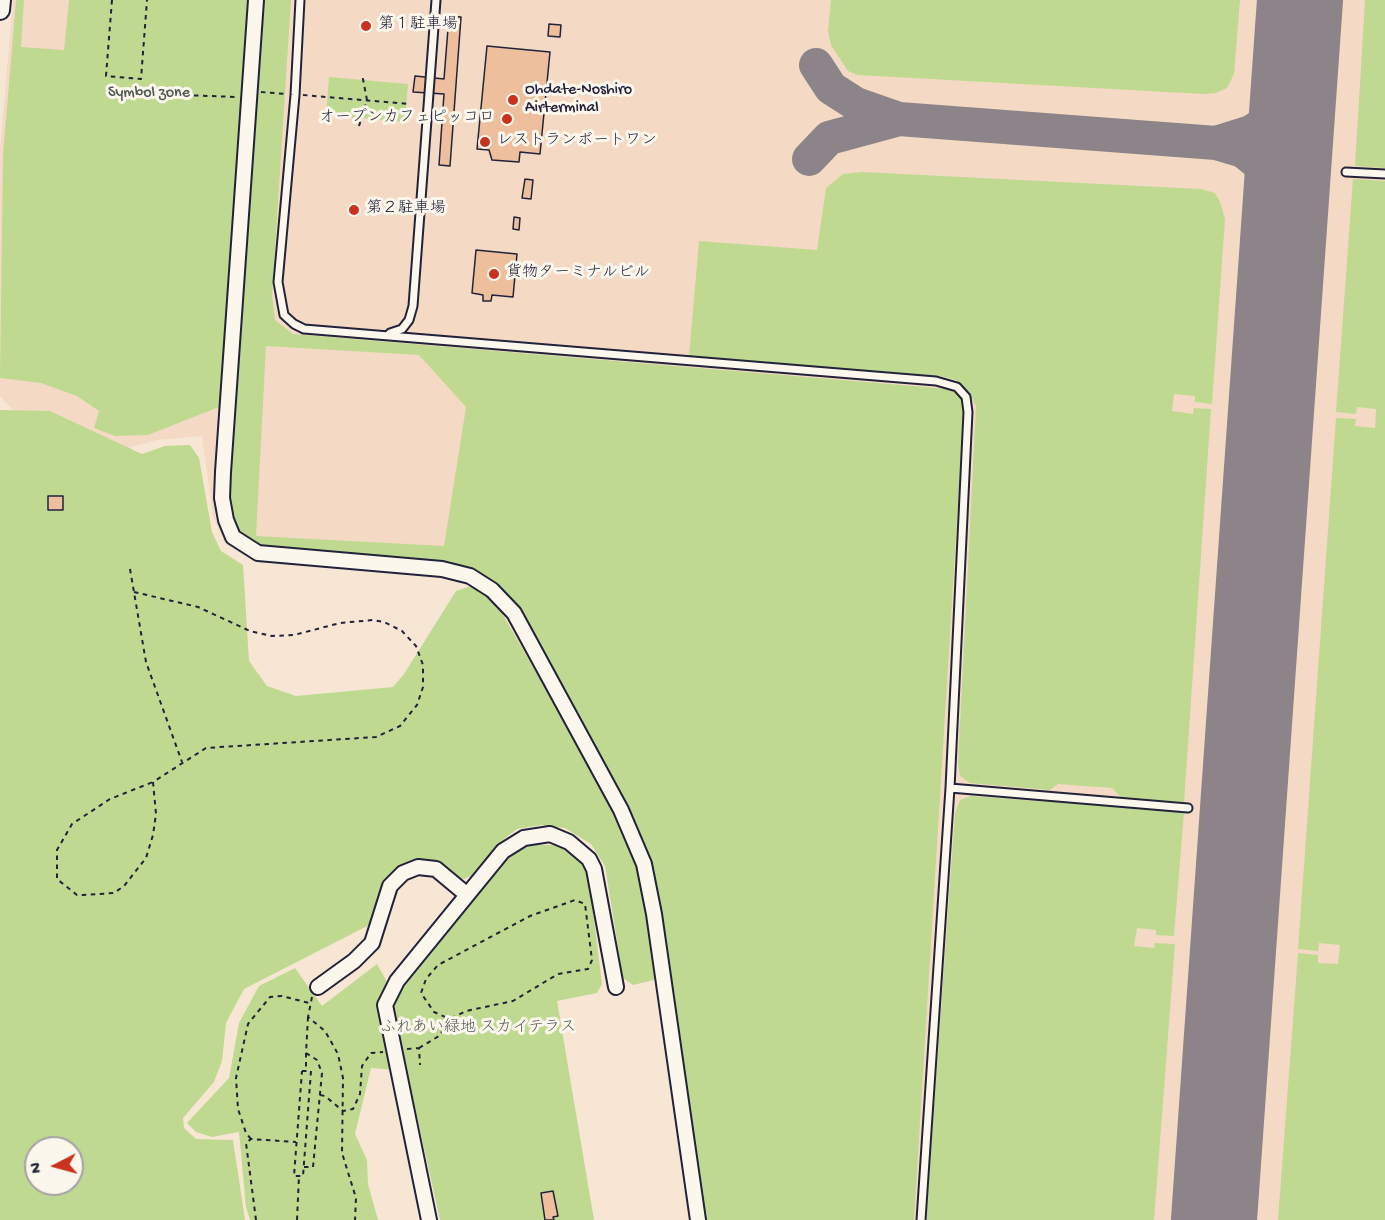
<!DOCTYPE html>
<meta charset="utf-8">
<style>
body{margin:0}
#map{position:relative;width:1385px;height:1220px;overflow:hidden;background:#f7e6d4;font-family:"Gochi Hand",sans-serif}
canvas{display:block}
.north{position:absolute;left:24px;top:1136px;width:60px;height:60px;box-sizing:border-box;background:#fbf7ec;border:2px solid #a4a2a5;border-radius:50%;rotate:264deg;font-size:16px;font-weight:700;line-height:24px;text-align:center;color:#22223b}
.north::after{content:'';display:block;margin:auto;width:21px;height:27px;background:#c8321e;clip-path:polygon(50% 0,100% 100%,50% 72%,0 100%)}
</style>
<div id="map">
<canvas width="1385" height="1220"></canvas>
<div class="north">N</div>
</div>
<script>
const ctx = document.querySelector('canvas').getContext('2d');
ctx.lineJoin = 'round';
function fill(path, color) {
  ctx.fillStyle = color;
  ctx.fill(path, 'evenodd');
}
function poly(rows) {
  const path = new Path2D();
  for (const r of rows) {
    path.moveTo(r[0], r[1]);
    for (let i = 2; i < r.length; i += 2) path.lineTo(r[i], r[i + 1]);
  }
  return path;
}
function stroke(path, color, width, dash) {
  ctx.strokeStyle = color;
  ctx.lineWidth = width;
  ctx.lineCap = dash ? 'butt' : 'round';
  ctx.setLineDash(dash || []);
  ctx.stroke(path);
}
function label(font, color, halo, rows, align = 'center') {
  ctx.font = font + ' "Gochi Hand","Klee One",sans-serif';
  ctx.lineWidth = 6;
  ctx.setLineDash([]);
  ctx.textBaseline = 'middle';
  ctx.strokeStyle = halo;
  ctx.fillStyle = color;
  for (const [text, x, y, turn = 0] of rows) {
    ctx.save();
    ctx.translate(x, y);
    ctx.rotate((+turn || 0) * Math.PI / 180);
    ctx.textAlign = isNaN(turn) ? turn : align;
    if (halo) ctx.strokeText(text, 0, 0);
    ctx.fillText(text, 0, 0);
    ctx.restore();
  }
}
fill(poly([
 [13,0,1385,0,1385,1220,713,1220,641,573,448,574,251,558,225,544,213,516,202,436,157,440,123,449,17,414,0,396,0,149]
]), '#f4dac4');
fill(poly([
 [16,0,24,0,21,47,64,50,69,0,291,0,272,295,275,320,293,334,949,389,959,395,964,406,914,1220,702,1220,651,872,524,618,492,581,470,571,262,548,246,540,233,529,226,496,240,150,219,407,148,435,115,436,94,428,99,411,77,396,41,383,0,378,3,154],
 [266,346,419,355,466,407,444,546,256,536],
 [831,0,1240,0,1234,74,1227,88,1216,93,1203,94,858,75,848,71,831,45,828,31],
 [1365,0,1385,0,1385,168,1355,166],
 [329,77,408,84,405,122,326,115],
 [862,172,1201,189,1215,193,1220,202,1225,219,1212,404,1195,402,1195,396,1174,394,1172,411,1193,414,1194,408,1211,409,1184,803,1122,798,1112,788,1058,784,1050,790,970,783,960,776,958,763,976,406,969,393,956,380,940,376,689,356,699,241,817,250,826,188,843,174],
 [1353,179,1385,181,1385,1220,1278,1220,1298,953,1318,955,1318,963,1338,964,1340,945,1319,943,1318,951,1298,949,1336,418,1356,419,1355,426,1375,428,1376,409,1357,407,1356,414,1336,412],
 [0,410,50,411,142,454,165,446,190,445,199,458,212,532,221,551,243,565,249,661,267,686,296,696,393,687,404,674,456,591,474,585,495,601,597,778,640,865,657,971,654,980,633,985,623,978,605,866,591,844,565,828,541,825,517,829,500,842,473,875,464,879,418,861,399,866,385,881,378,894,375,922,244,989,226,1023,222,1061,214,1082,183,1118,184,1128,196,1139,233,1140,245,1220,0,1220],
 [36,1148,72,1148,72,1184,36,1184],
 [971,796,1184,812,1174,936,1156,935,1156,930,1137,928,1134,946,1154,948,1155,943,1175,944,1154,1220,926,1220,955,813,960,800],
 [531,845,552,845,576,853,589,878,602,984,597,993,557,1001,594,1220,440,1220,407,1071,371,1068,355,1134,367,1160,368,1184,378,1220,250,1220,246,1207,239,1132,212,1137,196,1132,187,1123,229,1078,239,1023,259,986,295,968,322,1006,377,964,387,982,404,987,509,856]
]), '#c0d990');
stroke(poly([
 [816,65,831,88,856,104,899,119,1216,143,1243,151,1263,167,1274,182,1284,218],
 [1216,143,1251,132,1271,119,1283,101,1294,75],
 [809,159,829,138,899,119]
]), '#8c8488', 34);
stroke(poly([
 [1214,1220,1300,0]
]), '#8c8488', 86);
const building = poly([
 [449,16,461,17,450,166,439,165,444,94,413,92,415,76,444,79,449,16],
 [549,24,561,25,560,37,548,36,549,24],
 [487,46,550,52,540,154,520,152,519,162,492,160,489,150,477,149,487,46],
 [525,179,533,180,531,199,522,198,525,179],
 [514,217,520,218,519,230,513,229,514,217],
 [476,250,517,254,513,297,492,295,491,301,483,301,483,295,472,293,476,250],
 [48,496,63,496,63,510,48,510,48,496],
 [553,1191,558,1216,553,1217,554,1220,545,1220,541,1193,553,1191]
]);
fill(building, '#edbf9d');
stroke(building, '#22223b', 1.5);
const lane = poly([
 [300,0,295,95,278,282,284,315,294,324,304,329,936,381,957,387,966,397,968,412,950,788,921,1220],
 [1346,172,1385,174],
 [390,333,402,329,409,320,413,306,436,0],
 [950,788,1188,808]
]);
const street = poly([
 [256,0,223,472,222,498,226,520,233,537,258,553,442,569,470,576,492,590,514,613,621,810,644,864,654,914,698,1220],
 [318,987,354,961,372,943,390,886,403,873,418,867,436,869,466,894],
 [429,1220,385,1005,397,981,503,851,524,838,550,834,569,842,589,859,594,869,616,987]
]);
const secondary = poly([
 [0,10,1,0]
]);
stroke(lane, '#22223b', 11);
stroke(street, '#22223b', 18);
stroke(secondary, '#22223b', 22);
stroke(poly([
 [112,0,106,76,141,79,147,0],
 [261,92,285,94],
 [158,94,236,97],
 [303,95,410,104],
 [359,126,367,100,362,74],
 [130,569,146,662,182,762],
 [134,592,198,607,250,631,272,636,294,635,340,623,373,620,384,622,402,631,416,646,423,665,423,687,417,705,400,726,376,737,206,748,153,782],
 [153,782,156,814,153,835,146,858,124,886,114,893,83,895,77,895,57,879,57,850,72,824,110,799,153,782],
 [312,997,308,1017,325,1031,338,1054,343,1078,342,1153,356,1198,355,1220],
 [419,1048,439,1036,450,1019,466,1011,513,1001,558,974,588,969,592,960,585,904,575,900,530,916,438,965,426,979,421,993,434,1012,450,1019],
 [407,1049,419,1048,420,1065],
 [306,1053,306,1071],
 [302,1071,311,1071,303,1176,294,1176,302,1071],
 [320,1095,325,1096,343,1111,353,1109,360,1094,362,1066,371,1053,383,1052],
 [251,1139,246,1133,238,1109,236,1078,248,1024,270,997,282,996,309,1003],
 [304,1167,313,1167,322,1073,317,1060,306,1053,308,1017],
 [256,1220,246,1143,251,1139,296,1142],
 [297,1220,299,1176]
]), '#22223b', 2, [4.5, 4.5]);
stroke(lane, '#fbf7ec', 7);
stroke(street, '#fbf7ec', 14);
stroke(secondary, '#fbf7ec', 18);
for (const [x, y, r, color] of [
 [366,26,6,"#c8321e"],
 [513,100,6,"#c8321e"],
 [507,119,6,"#c8321e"],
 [485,142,6,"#c8321e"],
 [354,210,6,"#c8321e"],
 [494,274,6,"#c8321e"]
]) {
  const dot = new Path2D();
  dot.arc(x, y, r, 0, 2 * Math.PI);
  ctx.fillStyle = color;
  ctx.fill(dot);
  stroke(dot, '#fbf7ec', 2);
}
label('16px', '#22223b', '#fbf7ec', [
 ["第１駐車場",378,26],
 ["Ohdate-Noshiro",525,91],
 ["Airterminal",525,109],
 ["オープンカフェピッコロ",495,119,"right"],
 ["レストランポートワン",497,142],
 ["第２駐車場",366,210],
 ["貨物ターミナルビル",506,274]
], 'left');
label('16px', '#515954', '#fbf7ec', [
 ["Symbol zone",149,94],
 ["ふれあい緑地 スカイテラス",478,1029]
]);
</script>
